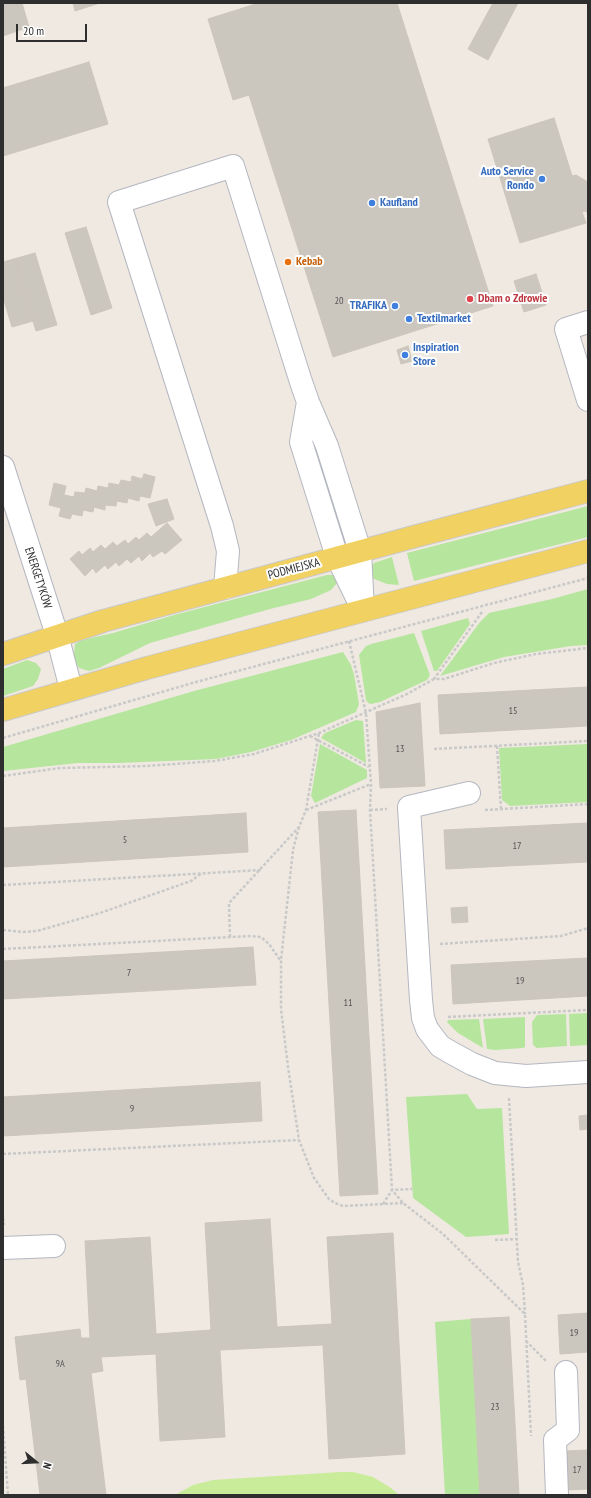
<!DOCTYPE html>
<meta charset="utf-8">
<style>
body{margin:0}
#map{position:relative;width:591px;height:1498px;overflow:hidden;background:#efe9e1;font-family:"PT Sans Narrow",sans-serif}
canvas{display:block}
.frame{position:absolute;inset:0;border:4px solid #2e2e2e;pointer-events:none}
.north{position:absolute;left:16px;top:1442px;width:40px;height:40px;-webkit-text-stroke:3px #fff;paint-order:stroke;rotate:108deg;font-size:11px;font-weight:700;line-height:16px;text-align:center;color:#2e2e2e}
.north::after{content:'';display:block;margin:auto;width:14px;height:18px;background:#2e2e2e;clip-path:polygon(50% 0,100% 100%,50% 72%,0 100%)}
.scale{position:absolute;left:16px;top:24px;width:71px;height:18px;box-sizing:border-box;border:2px solid #2e2e2e;border-top:0;padding-left:5px;font-size:12px;line-height:14px;white-space:nowrap;color:#2e2e2e;-webkit-text-stroke:3px #fff;paint-order:stroke}
</style>
<div id="map">
<canvas width="591" height="1498"></canvas>
<div class="frame"></div>
<div class="north">N</div>
<div class="scale">20 m</div>
</div>
<script>
const ctx = document.querySelector('canvas').getContext('2d');
ctx.lineJoin = 'round';
function fill(path, color) {
  ctx.fillStyle = color;
  ctx.fill(path, 'evenodd');
}
function poly(rows) {
  const path = new Path2D();
  for (const r of rows) {
    path.moveTo(r[0], r[1]);
    for (let i = 2; i < r.length; i += 2) path.lineTo(r[i], r[i + 1]);
  }
  return path;
}
function stroke(path, color, width, dash) {
  ctx.strokeStyle = color;
  ctx.lineWidth = width;
  ctx.lineCap = dash ? 'butt' : 'round';
  ctx.setLineDash(dash || []);
  ctx.stroke(path);
}
function label(font, color, halo, rows, align = 'center') {
  ctx.font = font + ' "PT Sans Narrow",sans-serif';
  ctx.lineWidth = 4;
  ctx.setLineDash([]);
  ctx.textBaseline = 'middle';
  ctx.strokeStyle = halo;
  ctx.fillStyle = color;
  for (const [text, x, y, turn = 0] of rows) {
    ctx.save();
    ctx.translate(x, y);
    ctx.rotate((+turn || 0) * Math.PI / 180);
    ctx.textAlign = isNaN(turn) ? turn : align;
    if (halo) ctx.strokeText(text, 0, 0);
    ctx.fillText(text, 0, 0);
    ctx.restore();
  }
}
fill(poly([
 [588,506,588,537,414,581,407,553],
 [392,557,399,585,387,584,372,578,370,568,374,563],
 [327,575,334,575,337,578,337,583,331,590,311,599,270,609,150,643,99,668,89,671,79,668,75,662,74,654,75,644,82,640,113,633,174,615],
 [588,589,588,645,571,646,504,657,440,676,480,622,489,613,552,599],
 [468,618,470,624,437,671,434,671,421,631],
 [414,633,430,675,429,677,427,680,380,702,371,704,368,703,366,700,359,655,366,646,371,644],
 [343,652,351,665,354,674,359,704,356,712,291,740,251,752,216,759,118,763,78,763,3,771,3,747,194,691],
 [27,660,36,663,41,669,38,679,33,686,3,696,3,669],
 [356,720,363,721,366,763,321,738,325,733],
 [320,744,367,770,367,778,315,803,311,796],
 [588,744,588,802,510,806,502,800,499,748],
 [588,1013,588,1045,570,1046,569,1014],
 [566,1014,567,1046,537,1048,533,1045,532,1022,537,1015],
 [525,1017,525,1047,523,1048,495,1050,487,1049,483,1019],
 [479,1019,483,1048,458,1033,447,1022,448,1020],
 [467,1094,477,1109,502,1108,509,1234,466,1237,413,1198,406,1097],
 [471,1319,480,1495,445,1495,435,1322]
]), '#b6e59e');
fill(poly([
 [341,1472,353,1472,373,1477,391,1488,399,1495,175,1495,193,1485,213,1480]
]), '#c9ec9a');
const building = poly([
 [3,3,22,3,29,27,3,36,3,3],
 [73,3,100,3,75,11,73,3],
 [259,3,397,3,493,306,333,357,249,95,233,100,208,19,259,3],
 [493,3,518,3,488,60,468,49,493,3],
 [89,62,108,124,3,156,3,88,89,62],
 [554,118,572,176,576,175,588,182,588,213,585,211,582,212,586,223,520,243,488,139,554,118],
 [86,227,112,308,91,315,65,233,86,227],
 [35,253,57,325,36,331,14,259,35,253],
 [14,259,33,321,12,327,3,297,3,262,14,259],
 [536,274,546,305,524,312,514,281,536,274],
 [408,346,412,361,401,364,397,350,408,346],
 [144,474,155,477,150,498,140,496,139,501,128,498,127,503,117,501,116,506,105,505,105,510,94,507,93,512,83,510,82,516,72,514,70,519,59,516,61,508,49,505,54,483,66,486,64,495,74,497,75,492,85,493,86,488,97,491,98,486,108,488,109,483,119,485,121,480,131,482,132,476,142,479,144,474],
 [167,499,174,519,156,526,148,504,167,499],
 [167,523,182,540,165,554,162,551,153,557,150,553,142,561,139,556,131,563,127,559,119,566,116,562,108,569,105,565,96,573,93,568,85,576,70,559,79,551,82,555,90,548,93,552,101,545,105,549,113,542,117,546,125,540,128,544,136,537,139,540,147,533,151,537,167,523],
 [588,687,588,726,440,734,438,695,588,687],
 [420,703,425,786,380,788,376,712,420,703],
 [356,810,378,1194,340,1196,318,812,356,810],
 [246,813,248,852,3,867,3,828,246,813],
 [588,823,588,862,446,869,444,830,588,823],
 [467,907,468,922,452,923,451,908,467,907],
 [253,947,256,985,3,999,3,961,253,947],
 [588,958,588,996,453,1004,451,965,588,958],
 [260,1082,262,1121,3,1136,3,1097,260,1082],
 [588,1115,588,1129,580,1130,579,1116,588,1115],
 [270,1219,277,1327,332,1324,327,1237,393,1233,405,1454,329,1459,323,1345,220,1350,225,1437,160,1441,156,1354,101,1357,103,1371,91,1373,106,1495,40,1495,26,1379,20,1380,15,1337,80,1329,81,1338,90,1338,85,1241,150,1237,156,1334,211,1330,205,1223,270,1219],
 [588,1313,588,1352,560,1354,558,1315,588,1313],
 [509,1317,519,1495,480,1495,471,1319,509,1317],
 [588,1450,588,1489,567,1490,565,1451,588,1450]
]);
fill(building, '#cbc7bf');
stroke(building, '#cbc5ba', 1);
const minor = poly([
 [588,322,566,329,588,400],
 [308,402,301,442,337,557,359,602],
 [3,467,57,635,71,689],
 [225,588,228,551,222,526,119,202,233,166,301,382,308,402,327,446,360,551,363,610],
 [469,793,409,807,421,1000,423,1018,427,1029,440,1046,450,1052,472,1064,495,1073,526,1076,588,1072],
 [3,1248,54,1246],
 [557,1495,555,1440,568,1430,566,1372]
]);
const major = poly([
 [3,654,103,621,413,537,588,491],
 [3,710,147,668,588,551]
]);
stroke(minor, '#b4b7c1', 24);
stroke(major, '#c9c9c9', 24);
stroke(poly([
 [482,612,434,679,444,679,494,663,536,654,588,648],
 [349,641,366,713,371,784,370,810,392,1190,403,1203,443,1234,525,1314,531,1436],
 [310,736,369,767],
 [3,738,196,682,588,578],
 [497,746,501,809],
 [434,749,588,741],
 [3,776,60,768,147,766,215,761,254,754,319,733,407,694,434,679],
 [306,810,371,784],
 [370,810,387,809],
 [485,810,588,804],
 [299,827,293,850,281,960,281,1009,288,1067,299,1140,314,1178,329,1199,335,1203,343,1206,403,1203],
 [3,885,261,870],
 [3,930,23,932,37,931,100,913,191,881,202,873],
 [230,937,229,903,299,827,306,810,319,733],
 [440,944,561,936,588,928],
 [3,949,251,936,261,937,269,944,280,960],
 [448,1017,588,1010],
 [509,1098,518,1262,523,1285,525,1314],
 [3,1154,299,1140],
 [383,1204,392,1190,412,1189],
 [3,1218,4,1225],
 [495,1240,517,1239],
 [526,1341,546,1361],
 [3,1426,8,1495]
]), '#c9c9c9', 2.5, [3, 2]);
stroke(minor, '#fff', 22);
stroke(major, '#f2d163', 22);
for (const [x, y, r, color] of [
 [542,179,4,"#3f7fe0"],
 [372,203,4,"#3f7fe0"],
 [288,262,4,"#e8710a"],
 [470,299,4,"#e0444e"],
 [395,306,4,"#3f7fe0"],
 [409,319,4,"#3f7fe0"],
 [405,355,4,"#3f7fe0"]
]) {
  const dot = new Path2D();
  dot.arc(x, y, r, 0, 2 * Math.PI);
  ctx.fillStyle = color;
  ctx.fill(dot);
  stroke(dot, '#fff', 1.5);
}
label('10px', '#555452', null, [
 ["20",339,301],
 ["15",513,711],
 ["13",400,749],
 ["5",125,840],
 ["17",517,846],
 ["7",129,973],
 ["19",520,981],
 ["11",348,1003],
 ["9",132,1109],
 ["19",574,1333],
 ["9A",60,1364],
 ["23",495,1407],
 ["17",577,1470]
]);
label('bold 12px', '#366cbe', '#fff', [
 ["Auto Service",534,172,"right"],
 ["Rondo",534,186,"right"],
 ["Kaufland",380,203],
 ["TRAFIKA",387,306,"right"],
 ["Textilmarket",417,319],
 ["Inspiration",413,348],
 ["Store",413,362]
], 'left');
label('bold 12px', '#c56008', '#fff', [
 ["Kebab",296,262]
], 'left');
label('bold 12px', '#be3a42', '#fff', [
 ["Dbam o Zdrowie",478,299]
], 'left');
label('12px', '#2e2e2e', '#fff', [
 ["PODMIEJSKA",294,569,-15],
 ["ENERGETYKÓW",38,578,72]
]);
</script>
